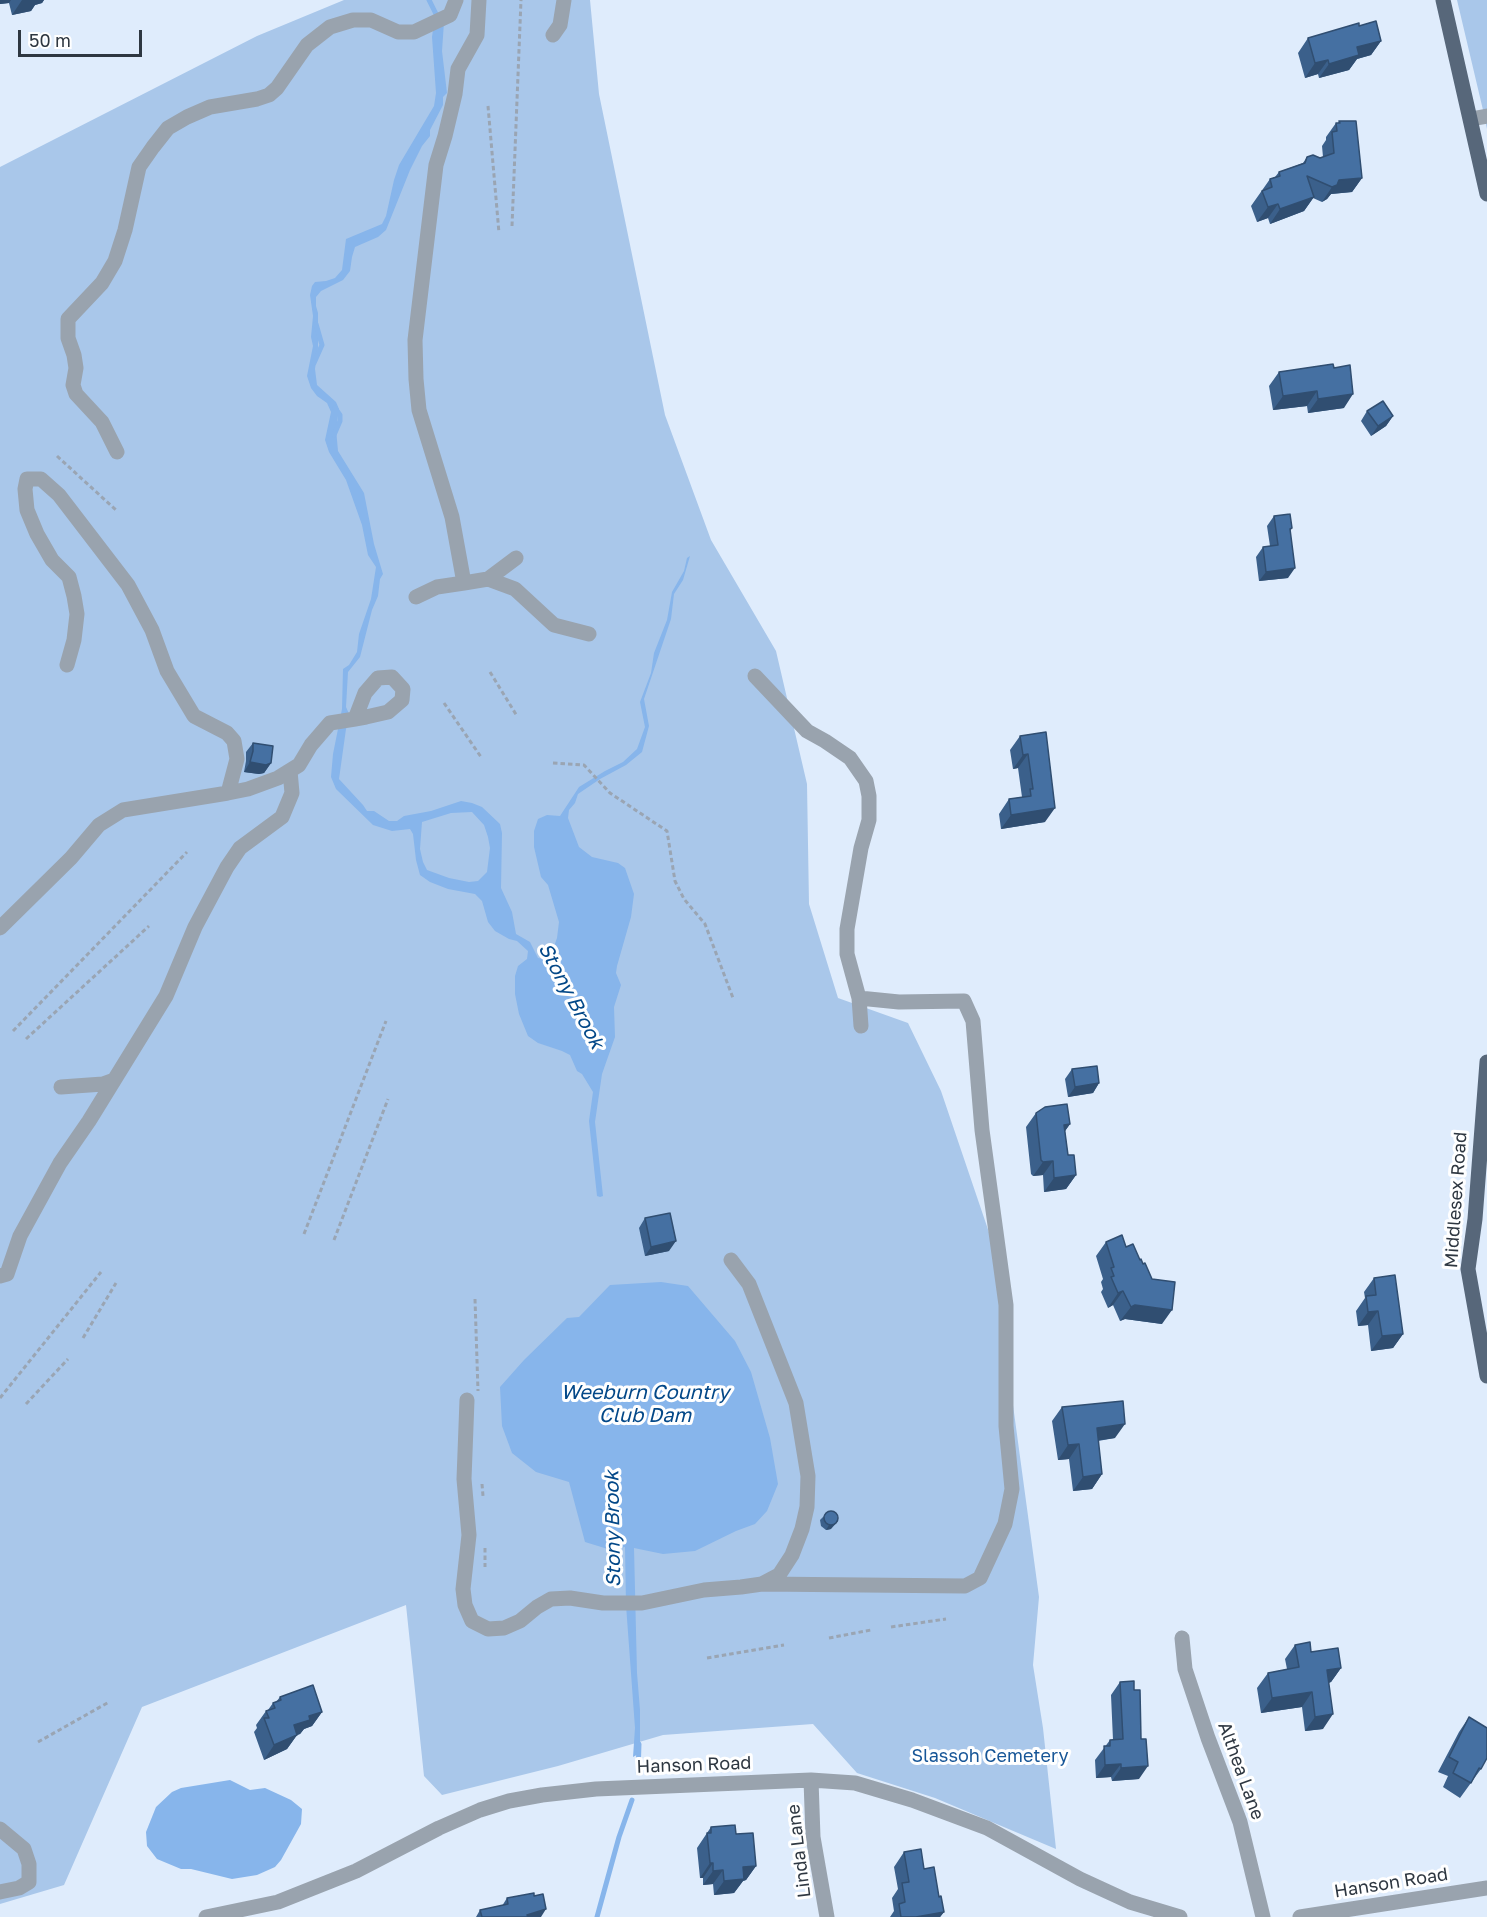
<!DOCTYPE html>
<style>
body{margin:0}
#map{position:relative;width:1487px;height:1917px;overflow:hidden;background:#dfecfc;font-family:"Golos Text",sans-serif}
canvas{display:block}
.scale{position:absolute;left:18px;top:30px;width:124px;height:27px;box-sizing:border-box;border:3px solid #2e3741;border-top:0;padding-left:8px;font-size:18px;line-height:21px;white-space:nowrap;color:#2e3741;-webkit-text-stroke:4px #fff;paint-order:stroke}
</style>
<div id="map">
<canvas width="1487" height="1917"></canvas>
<div class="scale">50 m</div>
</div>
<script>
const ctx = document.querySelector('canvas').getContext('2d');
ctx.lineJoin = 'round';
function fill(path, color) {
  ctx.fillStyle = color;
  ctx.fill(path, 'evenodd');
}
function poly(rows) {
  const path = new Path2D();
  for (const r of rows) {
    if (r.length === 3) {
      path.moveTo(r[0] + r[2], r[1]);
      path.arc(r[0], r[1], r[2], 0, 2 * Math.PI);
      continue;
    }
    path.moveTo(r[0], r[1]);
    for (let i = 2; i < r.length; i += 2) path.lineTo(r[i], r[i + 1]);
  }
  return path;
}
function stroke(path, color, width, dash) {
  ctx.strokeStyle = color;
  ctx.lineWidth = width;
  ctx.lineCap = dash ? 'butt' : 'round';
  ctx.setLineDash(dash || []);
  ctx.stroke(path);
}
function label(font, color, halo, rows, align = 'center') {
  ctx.font = font + ' "Golos Text",sans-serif';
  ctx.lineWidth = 6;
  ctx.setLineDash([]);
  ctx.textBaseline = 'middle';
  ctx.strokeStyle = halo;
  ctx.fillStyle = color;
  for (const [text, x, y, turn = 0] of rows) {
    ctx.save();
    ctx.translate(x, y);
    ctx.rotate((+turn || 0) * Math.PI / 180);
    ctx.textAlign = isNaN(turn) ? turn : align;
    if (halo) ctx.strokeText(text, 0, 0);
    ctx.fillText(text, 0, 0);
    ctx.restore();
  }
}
fill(poly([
 [344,0,590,0,599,94,665,415,711,540,776,651,807,784,809,904,838,998,908,1023,941,1091,997,1256,1010,1383,1039,1597,1033,1665,1043,1728,1056,1849,935,1798,857,1773,813,1724,663,1735,558,1766,442,1795,424,1776,406,1605,142,1707,64,1885,0,1904,0,167,257,36],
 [1457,0,1487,0,1487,129,1483,110]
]), '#a9c7ea');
fill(poly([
 [435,15,444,22,442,51,447,93,443,97,443,105,430,130,430,136,422,146,410,170,386,230,378,237,355,247,352,257,350,271,343,280,321,291,316,297,316,306,318,313,318,348,315,369,317,385,336,402,339,409,336,429,338,451,364,493,374,544,383,574,380,579,378,596,372,610,360,657,348,672,346,707,350,716,346,729,339,779,363,805,367,811,374,811,389,821,397,821,404,816,431,811,461,801,472,803,482,807,500,824,502,833,501,888,512,912,516,934,530,942,538,958,544,959,552,952,557,938,559,922,548,885,541,877,534,847,534,831,538,819,547,815,560,816,579,787,605,771,623,762,637,749,645,727,640,702,651,673,654,653,667,620,672,592,684,571,687,558,690,556,683,580,674,594,671,619,644,699,649,726,642,752,626,765,600,779,578,794,575,803,569,810,568,818,579,847,592,857,618,863,625,868,634,894,631,917,617,966,616,973,621,985,614,1007,615,1037,602,1074,595,1122,603,1196,600,1197,597,1196,589,1121,593,1092,582,1074,577,1071,570,1055,562,1051,538,1043,528,1036,519,1014,515,994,515,976,518,966,527,959,528,951,517,941,509,939,495,931,488,922,482,901,475,894,448,889,430,882,420,875,416,860,413,834,410,829,392,831,373,825,336,789,331,777,333,754,342,709,343,669,349,665,357,652,359,634,371,599,376,567,368,555,362,525,346,480,329,452,325,440,331,412,327,403,317,396,311,388,307,376,313,346,311,337,313,316,310,295,312,286,315,282,326,281,335,278,342,270,346,239,382,224,386,216,394,180,399,165,434,106,436,93,432,37],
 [472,812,484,825,488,837,490,848,487,872,478,881,469,882,449,878,427,870,423,862,420,849,422,822,451,813],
 [661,1282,688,1286,735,1341,751,1372,770,1438,778,1484,767,1511,755,1524,736,1531,695,1551,663,1554,634,1548,637,1673,640,1710,640,1753,633,1757,635,1728,626,1605,625,1547,611,1550,585,1542,569,1482,536,1472,512,1453,502,1426,500,1387,524,1360,567,1318,579,1317,610,1285],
 [230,1780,250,1790,265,1788,291,1800,302,1809,301,1824,281,1860,275,1867,257,1875,232,1879,191,1869,181,1869,157,1859,147,1846,146,1832,156,1807,172,1792,181,1788]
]), '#87b5eb');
stroke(poly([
 [429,0,439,20],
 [314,363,322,345,316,324],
 [334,435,340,421,340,415,335,408],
 [638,1773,639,1744],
 [597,1917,619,1837,632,1800]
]), '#87b5eb', 5);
stroke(poly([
 [488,106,499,233],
 [512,226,521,0],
 [57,456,117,511],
 [490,672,517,716],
 [444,703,481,757],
 [553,763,584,765,610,793,667,831,675,881,684,899,705,924,733,998],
 [13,1031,187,852],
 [26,1039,149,926],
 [304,1234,386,1021],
 [334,1240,388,1099],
 [475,1299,478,1391],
 [83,1338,116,1283],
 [0,1398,101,1272],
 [26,1404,68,1359],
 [482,1484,483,1496],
 [485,1548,485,1567],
 [891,1627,946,1619],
 [829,1638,871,1630],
 [707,1658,784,1645],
 [38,1742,109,1702]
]), '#9aa5b3', 3, [4.5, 3]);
stroke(poly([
 [553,35,560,25,564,0],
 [1471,119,1487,116],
 [117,452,102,422,76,394,73,385,76,368,74,355,68,338,68,319,102,283,115,261,125,230,139,167,153,147,168,128,187,117,210,107,257,99,269,95,277,88,307,45,330,27,353,20,371,20,398,32,414,32,450,15,456,0],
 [488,579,515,589,554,625,589,634],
 [464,583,488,579,516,558],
 [416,597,437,587,464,583,452,517,419,410,416,379,415,340,436,165,445,136,455,94,458,69,477,35,479,0],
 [67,665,74,640,77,614,74,596,69,577,52,560,37,534,27,510,25,489,27,479,41,479,59,495,128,585,152,630,167,671,194,716,227,733,234,741,237,759,228,793],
 [755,676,807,731,825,741,850,758,866,781,869,796,869,820,861,848,847,929,847,954,859,998,861,1026],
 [0,928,71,858,99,825,123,810,228,793,248,789,278,778,299,765,311,745,330,723,355,719,366,717,388,712,402,700,403,689,392,677,378,678,365,693,355,719],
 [61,1087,103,1084,114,1080],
 [731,1260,749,1284,796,1403,808,1476,807,1507,802,1529,792,1555,779,1575,762,1584,965,1586,980,1578,1005,1524,1012,1489,1006,1426,1006,1305,982,1130,973,1021,964,1001,899,1002,859,998],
 [0,1276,7,1274,20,1236,60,1163,89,1121,166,996,195,927,227,867,240,848,282,817,292,793,290,771],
 [467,1400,464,1479,469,1535,463,1589,465,1605,472,1621,488,1629,504,1628,520,1621,537,1607,551,1599,570,1598,603,1603,642,1603,704,1590,741,1587,762,1584],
 [1182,1638,1185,1669,1208,1738,1240,1822,1263,1917],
 [811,1780,813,1837,827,1917],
 [0,1829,24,1849,29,1864,29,1882,19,1888,0,1892],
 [206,1917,278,1902,356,1871,439,1828,480,1810,509,1801,542,1795,596,1789,811,1780,855,1783,912,1800,987,1828,1080,1879,1130,1902,1180,1917],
 [1300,1917,1487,1888]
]), '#99a3ae', 15);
stroke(poly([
 [1443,0,1487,194],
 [1487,1062,1475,1219,1468,1269,1487,1376]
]), '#57677a', 15);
fill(poly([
 [0,0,44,0,42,3,35,5,31,11,12,15,9,3,0,4],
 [1359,26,1381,41,1371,55,1357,59,1349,70,1319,78,1318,74,1305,78,1298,53,1308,38],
 [1339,121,1362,178,1352,192,1331,194,1327,199,1322,202,1313,198,1304,211,1270,224,1268,218,1257,222,1251,206,1270,179,1275,177,1279,172,1303,163,1307,157,1320,158,1323,157,1322,146,1326,140,1326,137,1336,123,1338,123],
 [1333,364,1344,408,1308,413,1307,406,1273,410,1269,386,1279,372],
 [1367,411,1393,416,1386,426,1371,436,1361,421],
 [1274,516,1292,528,1290,531,1288,578,1259,581,1256,557,1263,547,1270,546,1267,526],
 [1046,732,1045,822,1001,829,999,814,1009,799,1022,797,1018,768,1013,769,1010,750,1020,736],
 [253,743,271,763,264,773,259,774,244,772,246,761,246,752],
 [1072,1069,1099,1083,1093,1093,1068,1097,1065,1079],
 [1036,1113,1070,1124,1065,1131,1068,1155,1076,1175,1066,1189,1044,1192,1043,1175,1033,1176,1031,1174,1026,1127],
 [645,1218,669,1251,645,1256,639,1228],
 [1106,1242,1126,1247,1162,1324,1125,1319,1120,1321,1113,1305,1108,1308,1101,1292,1103,1289,1101,1282,1103,1279,1096,1256],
 [1374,1278,1403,1334,1393,1348,1371,1351,1368,1325,1358,1326,1356,1311,1365,1298,1364,1292],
 [1062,1407,1115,1438,1098,1441,1102,1474,1092,1489,1073,1491,1069,1459,1058,1460,1052,1421],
 [824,1516,831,1529,826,1530,821,1526,820,1520],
 [1295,1645,1311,1652,1341,1668,1331,1682,1329,1683,1323,1729,1305,1731,1302,1707,1261,1713,1257,1688,1268,1673,1287,1669,1285,1659],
 [1120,1682,1139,1779,1112,1781,1111,1777,1096,1778,1095,1760,1110,1740,1113,1740,1111,1695],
 [280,1697,322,1712,312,1726,304,1729,300,1734,297,1735,287,1749,264,1760,254,1732,257,1728,256,1725,266,1711,268,1710,273,1703,276,1702],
 [1469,1717,1481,1769,1460,1798,1443,1787,1448,1776,1438,1772,1459,1732],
 [711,1827,736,1834,756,1866,746,1880,743,1881,734,1893,714,1895,713,1884,703,1885,703,1878,700,1878,697,1848],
 [904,1852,924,1869,939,1897,944,1912,940,1917,890,1917,894,1911,892,1898,898,1889,894,1867],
 [507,1898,541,1917,476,1917,480,1910,502,1906]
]), '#3b608b');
fill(poly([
 [0,0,11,0,9,3,0,4],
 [22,0,44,0,42,3,35,5,31,11,12,15],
 [1381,41,1371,55,1357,59,1349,70,1319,78,1329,64,1357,47],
 [1328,60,1318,74,1305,78,1315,63],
 [1362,178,1352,192,1331,194,1327,199,1322,202,1332,187,1339,180],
 [1314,197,1304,211,1270,224,1280,209],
 [1278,204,1268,218,1257,222,1268,207],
 [1317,391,1307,406,1273,410,1283,396],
 [1353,394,1344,408,1308,413,1318,399],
 [1393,416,1386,426,1371,436,1378,426],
 [1295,568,1288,578,1259,581,1266,572],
 [1028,754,1018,768,1013,769,1023,755],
 [250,762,271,763,264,773,259,774,244,772],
 [1055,808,1045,822,1001,829,1011,815],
 [1099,1083,1093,1093,1068,1097,1075,1087],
 [1070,1124,1060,1138,1064,1125],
 [1053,1161,1043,1175,1033,1176,1043,1162],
 [1076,1175,1066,1189,1044,1192,1054,1178],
 [676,1241,669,1251,645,1256,651,1247],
 [1123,1291,1113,1305,1108,1308,1118,1293],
 [1135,1305,1172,1310,1162,1324,1125,1319,1120,1321,1131,1307],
 [1378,1311,1368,1325,1358,1326,1368,1312],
 [1403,1334,1393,1348,1371,1351,1382,1336],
 [1125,1424,1115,1438,1087,1442,1097,1428],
 [1079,1444,1069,1459,1058,1460,1068,1445],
 [1102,1474,1092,1489,1073,1491,1083,1477],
 [838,1521,831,1529,826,1530,829,1525],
 [1341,1668,1331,1682,1317,1685,1327,1670],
 [1312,1692,1302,1707,1261,1713,1272,1698],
 [322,1712,312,1726,304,1729,300,1734,297,1735,287,1749,264,1760,274,1745,294,1725,309,1716],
 [1333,1714,1323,1729,1305,1731,1315,1717],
 [1121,1764,1111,1777,1096,1778,1105,1765],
 [1148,1766,1139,1779,1112,1781,1121,1768],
 [710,1863,713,1863,703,1878,700,1878],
 [756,1866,746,1880,743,1881,734,1893,714,1895,724,1881,743,1867],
 [723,1870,713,1884,703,1885,713,1871],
 [546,1909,541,1917,526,1917,527,1915],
 [944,1912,940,1917,916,1917]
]), '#304e71');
const building = poly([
 [1376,21,1381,41,1357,47,1359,55,1329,64,1328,60,1315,63,1308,38,1359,23,1359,26,1376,21],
 [1339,121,1356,121,1362,178,1339,180,1337,185,1332,187,1307,176,1314,197,1280,209,1278,204,1268,207,1262,191,1272,187,1270,179,1280,176,1279,172,1305,163,1307,157,1313,155,1320,158,1334,153,1332,132,1337,131,1336,123,1340,123,1339,121],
 [1333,364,1334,368,1350,365,1353,394,1318,399,1317,391,1283,396,1279,372,1333,364],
 [1383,401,1393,416,1378,426,1367,411,1383,401],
 [1290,514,1292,528,1290,529,1295,568,1266,572,1263,547,1278,545,1274,516,1290,514],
 [1046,732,1055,808,1011,815,1009,799,1031,796,1030,789,1033,789,1028,754,1023,755,1020,736,1046,732],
 [253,743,273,746,271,763,266,765,250,762,253,751,253,743],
 [1097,1066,1099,1083,1075,1087,1072,1069,1097,1066],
 [1067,1104,1070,1124,1064,1125,1068,1155,1074,1155,1076,1175,1054,1178,1053,1161,1043,1162,1041,1160,1036,1113,1045,1107,1067,1104],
 [670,1213,676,1241,651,1247,645,1218,670,1213],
 [1122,1235,1126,1247,1133,1244,1140,1260,1141,1259,1143,1264,1145,1263,1152,1279,1175,1282,1172,1310,1135,1305,1131,1307,1123,1291,1118,1293,1111,1277,1114,1276,1111,1268,1114,1267,1106,1242,1122,1235],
 [1395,1275,1403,1334,1382,1336,1378,1311,1368,1312,1366,1296,1376,1295,1374,1278,1395,1275],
 [1123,1401,1125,1424,1097,1428,1102,1474,1083,1477,1079,1444,1068,1445,1062,1407,1123,1401],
 [831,1518,7],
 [1310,1642,1311,1652,1338,1648,1341,1668,1327,1670,1333,1714,1315,1717,1312,1692,1272,1698,1268,1673,1299,1667,1295,1645,1310,1642],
 [1134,1681,1134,1690,1140,1690,1141,1739,1146,1739,1148,1766,1121,1768,1121,1764,1105,1765,1104,1746,1110,1746,1110,1740,1123,1739,1120,1682,1134,1681],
 [313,1685,322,1712,309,1716,310,1720,294,1725,297,1735,274,1745,264,1718,269,1718,266,1711,275,1708,273,1703,281,1700,280,1697,313,1685],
 [1469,1717,1487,1728,1487,1758,1481,1769,1479,1768,1471,1783,1453,1773,1458,1762,1449,1757,1469,1717],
 [735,1825,736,1834,753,1833,756,1866,743,1867,744,1879,724,1881,723,1870,713,1871,713,1863,710,1863,707,1833,711,1833,711,1827,735,1825],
 [921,1849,924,1869,934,1867,939,1897,941,1896,944,1912,916,1917,901,1917,899,1904,905,1902,902,1883,909,1882,904,1852,921,1849],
 [534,1893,534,1896,543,1894,546,1909,527,1915,528,1917,482,1917,480,1910,508,1904,507,1898,534,1893]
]);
fill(building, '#4570a2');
stroke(building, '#304e71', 1.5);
label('18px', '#2e3741', '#fff', [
 ["Middlesex Road",1456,1200,-86],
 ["Hanson Road",694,1765,-2],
 ["Althea Lane",1241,1771,70],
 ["Linda Lane",799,1851,-97],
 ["Hanson Road",1391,1883,-9]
]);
label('18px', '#175697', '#fff', [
 ["Slassoh Cemetery",990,1756]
]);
label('italic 20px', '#034888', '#fff', [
 ["Stony Brook",571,996,62],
 ["Weeburn Country",645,1393],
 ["Club Dam",645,1416],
 ["Stony Brook",613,1529,-91]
]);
</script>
